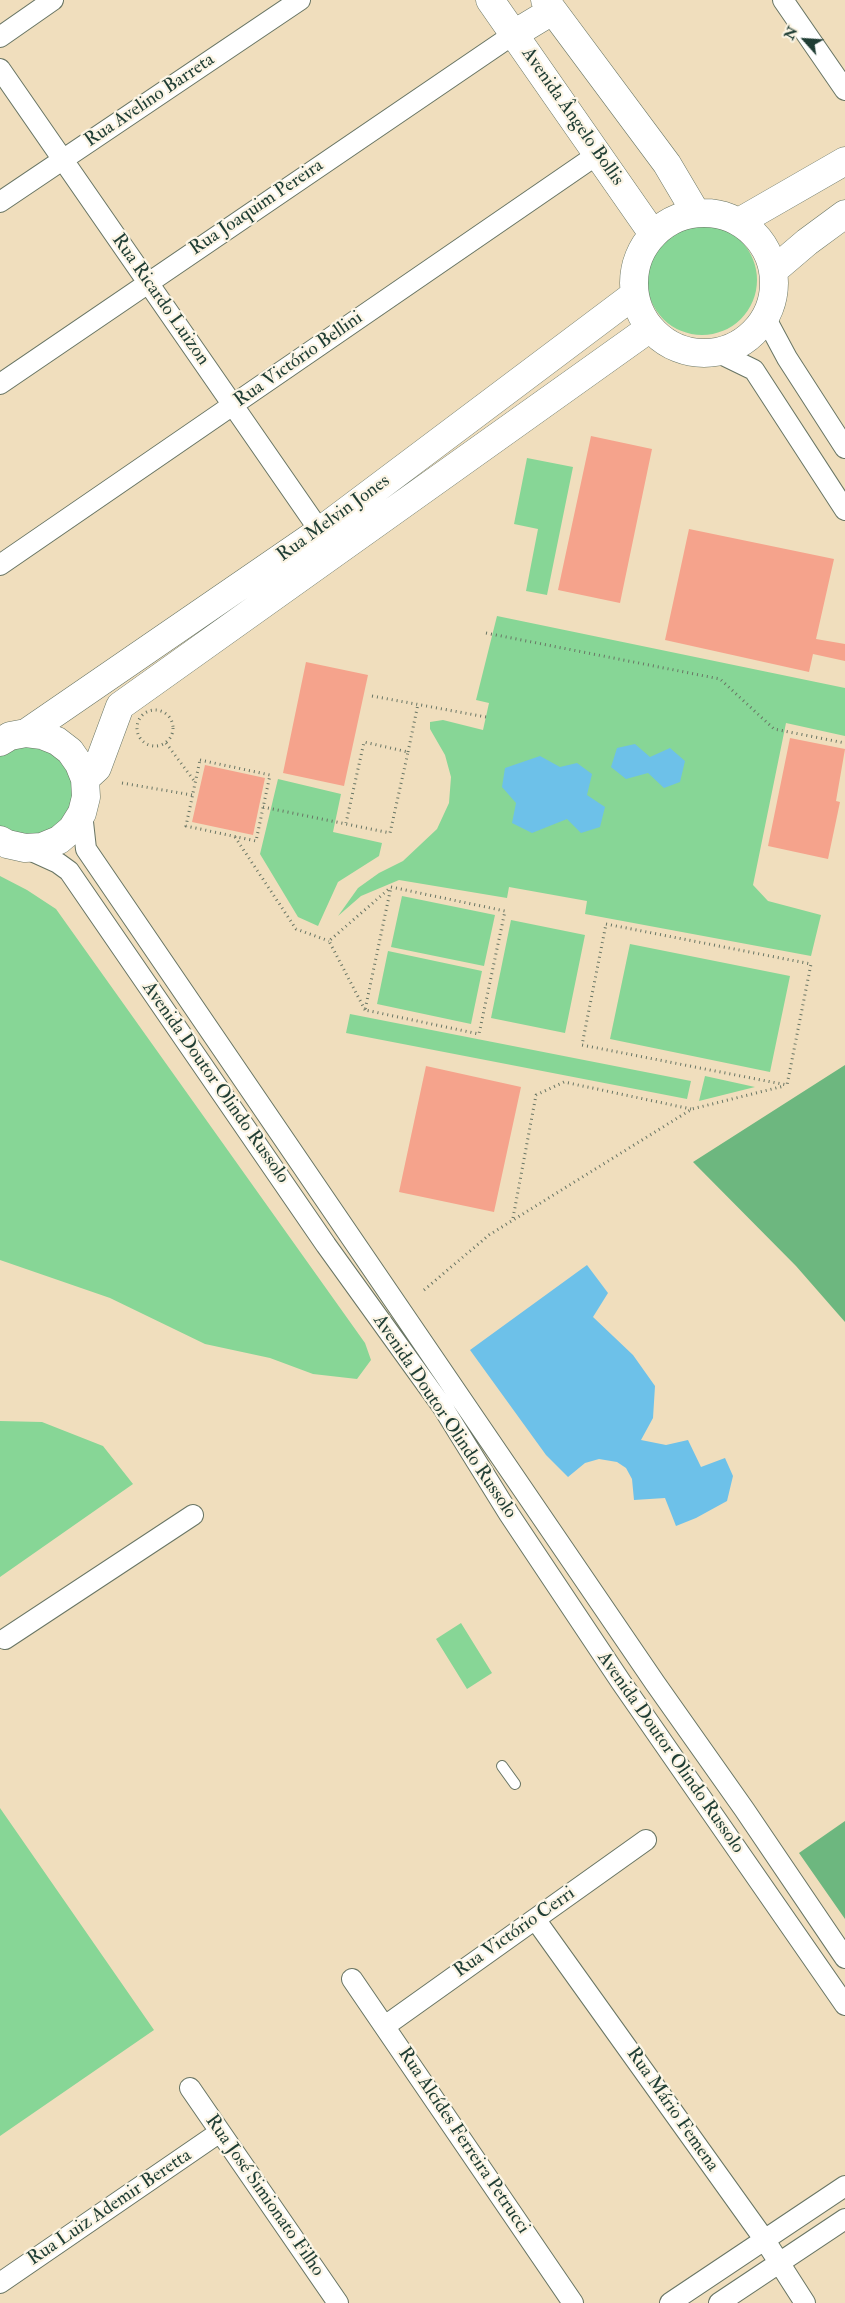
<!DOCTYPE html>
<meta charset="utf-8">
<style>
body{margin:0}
#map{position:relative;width:845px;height:2303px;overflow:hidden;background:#f0debd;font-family:"IM FELL Double Pica",serif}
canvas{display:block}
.north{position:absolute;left:780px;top:15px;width:50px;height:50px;-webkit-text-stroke:4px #fcf5e5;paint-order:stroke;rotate:296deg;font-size:14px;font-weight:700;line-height:20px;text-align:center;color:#1f3d34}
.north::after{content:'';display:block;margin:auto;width:18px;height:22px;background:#1f3d34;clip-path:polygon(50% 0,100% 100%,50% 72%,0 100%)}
</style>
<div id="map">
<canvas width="845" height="2303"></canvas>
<div class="north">N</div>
</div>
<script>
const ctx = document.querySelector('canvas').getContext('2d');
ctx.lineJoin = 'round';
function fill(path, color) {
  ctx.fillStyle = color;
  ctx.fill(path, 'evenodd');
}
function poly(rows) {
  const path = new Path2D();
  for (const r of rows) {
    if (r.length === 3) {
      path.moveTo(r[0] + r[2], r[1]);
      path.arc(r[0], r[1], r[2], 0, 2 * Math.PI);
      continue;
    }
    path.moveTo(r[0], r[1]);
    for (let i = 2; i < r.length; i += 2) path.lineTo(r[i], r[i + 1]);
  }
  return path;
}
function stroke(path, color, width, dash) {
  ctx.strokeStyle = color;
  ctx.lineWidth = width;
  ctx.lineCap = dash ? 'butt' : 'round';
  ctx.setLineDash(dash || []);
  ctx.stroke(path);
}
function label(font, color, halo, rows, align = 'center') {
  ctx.font = font + ' "IM FELL Double Pica",serif';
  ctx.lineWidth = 4.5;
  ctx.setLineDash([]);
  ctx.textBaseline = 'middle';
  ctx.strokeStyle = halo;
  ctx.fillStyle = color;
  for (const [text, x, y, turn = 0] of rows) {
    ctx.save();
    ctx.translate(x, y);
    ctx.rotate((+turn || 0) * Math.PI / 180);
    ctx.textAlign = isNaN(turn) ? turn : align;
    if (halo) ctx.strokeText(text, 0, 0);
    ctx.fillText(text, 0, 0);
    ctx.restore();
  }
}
fill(poly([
 [702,280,55],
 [527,458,573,467,547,595,526,591,538,529,514,524],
 [497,616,845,688,845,736,786,723,753,885,768,901,821,915,811,956,585,914,587,901,509,887,507,898,399,880,361,896,338,916,358,888,379,873,403,861,437,829,449,803,451,777,445,755,430,729,430,722,443,720,483,730,489,703,476,700],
 [38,743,73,770,76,800,61,826,34,839,0,830,0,752],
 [278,779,341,794,333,832,382,843,379,856,338,882,318,926,298,917,260,854],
 [0,876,27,890,56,909,365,1343,371,1360,357,1379,313,1374,270,1358,205,1344,110,1298,0,1260],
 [402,896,495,915,484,966,391,947],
 [511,920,585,935,565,1033,491,1018],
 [630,944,790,976,770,1072,610,1039],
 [388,951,482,971,471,1024,377,1004],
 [350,1014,691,1081,687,1099,346,1033],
 [705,1076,755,1087,699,1101],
 [0,1421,42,1422,103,1446,133,1484,0,1577],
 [461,1623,492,1673,467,1689,436,1639],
 [0,1808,154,2030,0,2136]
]), '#87d696');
fill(poly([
 [845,1065,845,1322,796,1266,693,1162],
 [845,1821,845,1919,799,1853]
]), '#6db77f');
fill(poly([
 [635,744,650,757,670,748,685,761,680,782,664,788,648,773,626,779,611,767,617,748],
 [540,756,560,767,577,763,592,774,587,795,605,807,600,827,581,833,567,819,532,833,512,823,516,803,502,787,505,768],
 [587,1265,608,1293,593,1317,633,1355,655,1386,653,1418,641,1440,666,1445,688,1440,701,1467,725,1458,733,1476,727,1501,696,1518,676,1526,665,1498,634,1500,632,1479,626,1468,617,1462,599,1459,585,1463,568,1477,546,1455,470,1350]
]), '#6dc1e9');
fill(poly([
 [591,436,652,449,620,603,558,590],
 [689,529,834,559,816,639,845,644,845,661,813,654,809,672,665,640],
 [306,662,368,675,344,786,283,773],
 [790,738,845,749,836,801,840,802,828,859,768,846],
 [205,765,265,778,253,835,192,822],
 [426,1066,521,1087,494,1212,399,1192]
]), '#f5a38c');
const lane = poly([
 [502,1766,515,1784]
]);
const street = poly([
 [783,0,845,90],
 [0,37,53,0],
 [0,69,320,531],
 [0,202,300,0],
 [765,317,787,358,845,448],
 [717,352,754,370,845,510],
 [0,384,514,34],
 [0,565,598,154],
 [82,813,86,849,655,1683,744,1809,845,1958],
 [25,848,58,863,69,871,326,1245,442,1406,509,1514,621,1682,845,2005],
 [5,1639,193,1515],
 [535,1919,764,2239,805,2303],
 [352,1979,573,2303],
 [385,2026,646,1840],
 [190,2088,338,2303],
 [0,2283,220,2132],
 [670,2303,845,2186],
 [719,2303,845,2219]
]);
const secondary = poly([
 [490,0,653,234],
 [545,0,667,164,696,213],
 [514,34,552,11],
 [704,283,70],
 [739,222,845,161],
 [773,271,807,242,845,214],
 [26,733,320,531,634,295],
 [0,742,10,736,26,733,42,735,57,741,70,751,79,764,85,779,86,797,82,813,72,829,59,840,42,847,25,848,7,844,0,840],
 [85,779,97,768,120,706,650,328]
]);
stroke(lane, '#687564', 12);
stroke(street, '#687564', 22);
stroke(secondary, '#687564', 29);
stroke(poly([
 [486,633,720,679,774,729,845,743],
 [372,696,486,717],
 [155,728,18],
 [166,743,195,782],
 [408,752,418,704],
 [200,760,270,775,256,841,186,826,200,760],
 [122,783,192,795],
 [263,807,390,833,408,752,364,742,346,823],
 [235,837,296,929,329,941],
 [391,887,505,911,479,1034,365,1010,391,887],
 [606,924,811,964,787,1085,582,1045,606,924],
 [365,1010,329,941,390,888],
 [513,1218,536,1095,564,1082,691,1109],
 [424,1290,489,1235,692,1109,784,1086]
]), '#687564', 3, [1, 4]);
stroke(lane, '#fff', 10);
stroke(street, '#fff', 20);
stroke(secondary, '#fff', 28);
label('19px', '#1f3d34', '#fcf5e5', [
 ["Rua Avelino Barreta",150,101,-34],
 ["Avenida Ângelo Bollis",572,117,55],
 ["Rua Joaquim Pereira",257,208,-34],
 ["Rua Ricardo Luizon",160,300,55],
 ["Rua Victório Bellini",299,360,-35],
 ["Rua Melvin Jones",334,519,-36],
 ["Avenida Doutor Olindo Russolo",215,1083,55],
 ["Avenida Doutor Olindo Russolo",444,1417,56],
 ["Avenida Doutor Olindo Russolo",670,1753,55],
 ["Rua Victório Cerri",515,1933,-35],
 ["Rua Mário Femena",672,2110,55],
 ["Rua Alcídes Ferreira Petrucci",463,2141,56],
 ["Rua José Simionato Filho",264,2196,55],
 ["Rua Luiz Ademir Beretta",110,2208,-34]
]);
</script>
